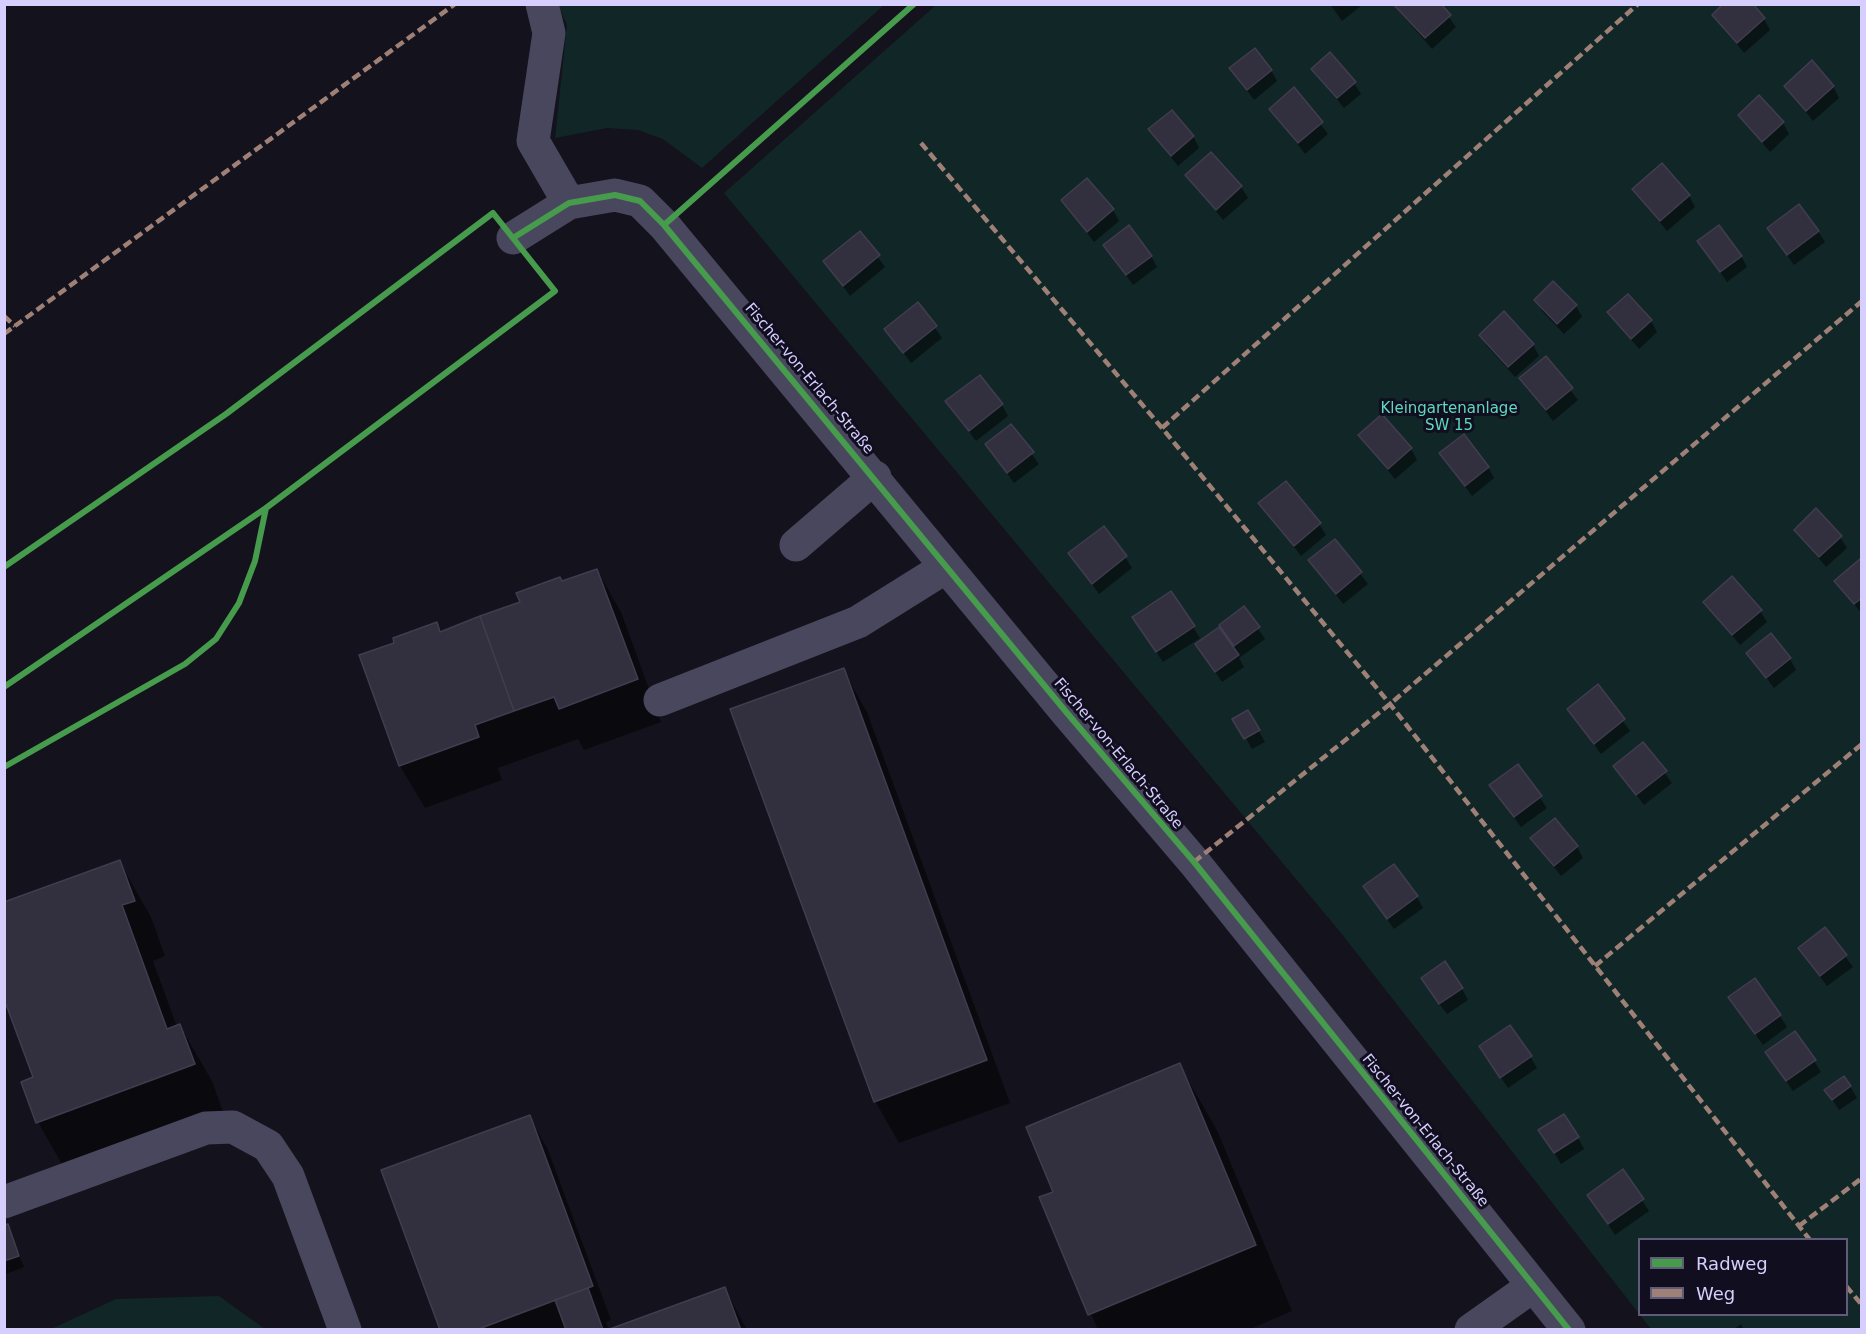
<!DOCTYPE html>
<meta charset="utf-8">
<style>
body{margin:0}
#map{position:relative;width:1866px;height:1334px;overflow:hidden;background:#14121c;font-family:"DejaVu Sans",sans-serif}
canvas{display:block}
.frame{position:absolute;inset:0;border:6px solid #d6cffd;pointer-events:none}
.legend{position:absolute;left:1638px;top:1238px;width:210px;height:78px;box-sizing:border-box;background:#110e20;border:2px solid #605b78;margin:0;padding:8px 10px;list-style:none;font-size:18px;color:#d6cffd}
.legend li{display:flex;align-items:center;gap:12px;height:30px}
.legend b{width:30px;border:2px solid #605b78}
</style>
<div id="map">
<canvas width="1866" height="1334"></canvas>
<div class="frame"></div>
<ul class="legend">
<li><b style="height:8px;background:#469c4c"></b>Radweg</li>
<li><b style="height:8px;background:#9e8076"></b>Weg</li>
</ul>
</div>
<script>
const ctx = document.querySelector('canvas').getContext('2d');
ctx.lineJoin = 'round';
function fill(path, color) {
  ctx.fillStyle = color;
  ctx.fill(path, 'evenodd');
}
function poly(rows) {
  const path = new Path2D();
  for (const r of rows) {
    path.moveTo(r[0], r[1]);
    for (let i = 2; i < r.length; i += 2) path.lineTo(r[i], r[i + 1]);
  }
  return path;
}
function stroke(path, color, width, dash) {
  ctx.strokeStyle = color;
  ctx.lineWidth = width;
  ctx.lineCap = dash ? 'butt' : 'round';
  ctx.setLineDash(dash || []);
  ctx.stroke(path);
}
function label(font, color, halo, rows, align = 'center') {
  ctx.font = font + ' "DejaVu Sans",sans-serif';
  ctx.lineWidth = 6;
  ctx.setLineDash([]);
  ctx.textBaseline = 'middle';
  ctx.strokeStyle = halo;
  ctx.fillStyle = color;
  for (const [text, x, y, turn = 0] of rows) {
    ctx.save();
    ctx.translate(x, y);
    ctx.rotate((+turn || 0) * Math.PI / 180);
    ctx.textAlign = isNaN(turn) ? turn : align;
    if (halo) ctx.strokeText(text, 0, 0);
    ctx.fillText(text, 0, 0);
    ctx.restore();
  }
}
fill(poly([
 [558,5,884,5,702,168,663,139,638,130,607,128,555,138,567,25],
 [936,5,1861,5,1861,1329,1651,1329,1341,933,724,193],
 [1640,1240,1846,1240,1846,1314,1640,1314],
 [219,1296,265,1329,51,1329,116,1299]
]), '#112627');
fill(poly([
 [1330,4,1361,4,1361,6,1342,21],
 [1393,4,1439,4,1456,27,1432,49],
 [1714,15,1764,19,1770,30,1744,53],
 [1231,68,1271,70,1277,81,1254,100],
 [1313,69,1354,83,1361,94,1344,108],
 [1786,86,1833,86,1839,98,1813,121],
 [1293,89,1328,134,1305,154,1271,109],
 [1759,97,1783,123,1789,134,1770,152,1739,115],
 [1150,130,1193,136,1199,148,1178,166],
 [1211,154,1241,187,1248,198,1223,220,1187,175],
 [1634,190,1689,196,1695,207,1667,231],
 [1063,201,1113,210,1119,221,1094,242],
 [1769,229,1818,231,1825,242,1794,265],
 [860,233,885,267,850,296,825,261],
 [1699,242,1741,256,1747,267,1727,282],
 [1105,245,1151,256,1157,267,1133,285],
 [1536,300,1576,306,1582,317,1564,334,1542,311],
 [918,304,942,338,911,363,886,329],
 [1609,313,1651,321,1657,332,1639,349],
 [1481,335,1533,345,1539,356,1515,377,1487,346],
 [1546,358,1578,400,1553,421,1521,378],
 [947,402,1002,405,1008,416,976,441],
 [1011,426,1039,464,1014,483,987,445],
 [1360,436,1411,449,1417,460,1395,479],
 [1441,453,1488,467,1494,478,1472,496],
 [1260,503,1319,524,1326,535,1301,556],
 [1796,530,1840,537,1847,548,1826,567],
 [1335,541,1368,584,1343,604,1310,561],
 [1070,553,1125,557,1132,568,1099,594],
 [1861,560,1862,560,1862,614,1836,581],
 [597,570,621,612,661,722,584,750,578,739,498,768,502,780,425,808,400,766,361,656,396,644,436,624,441,633,522,603],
 [1705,602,1760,611,1767,622,1740,645],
 [1244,608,1265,639,1239,658,1244,667,1222,682,1197,644],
 [1193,627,1200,638,1163,662,1141,629],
 [1748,653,1790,659,1796,670,1774,688],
 [843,670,867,712,1010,1103,899,1143,875,1101],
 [1598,686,1630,731,1601,754,1569,709],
 [1248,712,1265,742,1252,749,1235,719],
 [1643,744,1672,783,1644,805,1615,766],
 [1518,766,1547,808,1521,827,1491,785],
 [1532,839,1577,847,1583,858,1561,876],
 [119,861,151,917,165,956,153,961,177,1027,180,1026,212,1081,226,1120,69,1177,38,1122,35,1078,11,1013,9,1014,4,1006,4,904],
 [1365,887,1417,897,1423,908,1394,929],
 [1825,929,1853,967,1827,986,1800,949],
 [1462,989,1468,1000,1447,1014,1429,990],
 [1737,1009,1780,1016,1787,1027,1763,1045],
 [1530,1056,1537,1068,1508,1088,1487,1057],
 [1814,1061,1821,1072,1793,1091,1774,1064],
 [1179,1065,1217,1130,1292,1311,1248,1330,1098,1330,1041,1198,1055,1192],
 [1850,1086,1857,1098,1839,1110,1826,1090],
 [529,1116,548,1150,611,1320,606,1322,609,1330,442,1330],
 [1578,1138,1584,1149,1561,1164,1547,1141],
 [1623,1171,1649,1211,1615,1235,1596,1206],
 [7,1226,24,1267,4,1275,4,1227],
 [725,1289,747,1330,612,1330],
 [1741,1324,1744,1330,1733,1330]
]), '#0007');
const building = poly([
 [1393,4,1441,4,1451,15,1425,38,1393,4],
 [1723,4,1753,4,1765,18,1737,43,1712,15,1723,4],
 [1255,48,1272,70,1247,90,1229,68,1255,48],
 [1330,52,1356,82,1337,98,1311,69,1330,52],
 [1812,60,1834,86,1806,111,1784,86,1812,60],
 [1294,87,1323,122,1298,143,1269,109,1294,87],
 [1759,95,1784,122,1762,142,1738,115,1759,95],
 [1172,110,1194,136,1171,156,1148,129,1172,110],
 [1211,152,1242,186,1216,210,1185,175,1211,152],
 [1662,163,1690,195,1660,221,1632,189,1662,163],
 [1087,178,1114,209,1087,232,1061,200,1087,178],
 [1799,204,1819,231,1787,255,1767,228,1799,204],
 [1129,225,1152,256,1126,275,1103,245,1129,225],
 [1719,225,1742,256,1720,272,1697,241,1719,225],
 [860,231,880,255,843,286,823,261,860,231],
 [1553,281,1577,305,1557,324,1534,300,1553,281],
 [1628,294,1652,320,1631,339,1607,312,1628,294],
 [918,302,937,326,903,353,884,329,918,302],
 [1504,311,1534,344,1508,367,1479,335,1504,311],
 [1546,356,1573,388,1546,410,1519,378,1546,356],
 [980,375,1003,404,969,431,945,401,980,375],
 [1382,414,1412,448,1388,469,1358,435,1382,414],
 [1011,424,1034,452,1007,473,985,444,1011,424],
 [1464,434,1489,467,1465,486,1439,453,1464,434],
 [1286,481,1321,523,1294,546,1258,503,1286,481],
 [1816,508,1842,536,1819,557,1794,530,1816,508],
 [1104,526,1127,556,1092,584,1068,553,1104,526],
 [1335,539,1362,572,1336,594,1308,560,1335,539],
 [1861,558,1862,598,1854,604,1834,581,1861,558],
 [597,569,638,679,559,709,554,697,514,711,480,616,520,602,516,593,560,577,562,581,597,569],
 [1732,576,1762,610,1732,635,1703,602,1732,576],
 [1171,591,1195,626,1156,652,1132,617,1171,591],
 [1244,606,1260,627,1234,646,1219,625,1244,606],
 [480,616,514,711,475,725,479,737,399,766,359,655,394,643,393,638,437,622,440,632,480,616],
 [1219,627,1239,655,1215,672,1195,644,1219,627],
 [1771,633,1791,658,1766,678,1746,653,1771,633],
 [844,668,987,1060,874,1102,730,709,844,668],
 [1598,684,1625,719,1594,744,1567,709,1598,684],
 [1248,710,1260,730,1244,739,1232,719,1248,710],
 [1643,742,1667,771,1636,795,1613,766,1643,742],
 [1518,764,1542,796,1514,817,1489,785,1518,764],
 [1555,818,1578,846,1554,866,1530,838,1555,818],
 [120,860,135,901,122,905,167,1029,180,1024,195,1064,36,1123,21,1082,33,1077,4,999,4,902,120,860],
 [1394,864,1418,896,1387,919,1363,886,1394,864],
 [1825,927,1847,955,1820,976,1798,948,1825,927],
 [1445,961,1463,988,1439,1004,1421,978,1445,961],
 [1755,978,1781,1015,1755,1034,1728,997,1755,978],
 [1510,1025,1532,1056,1500,1078,1479,1046,1510,1025],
 [1795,1031,1816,1060,1786,1081,1765,1052,1795,1031],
 [1180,1063,1256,1245,1088,1315,1039,1197,1053,1192,1026,1127,1180,1063],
 [1844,1076,1851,1086,1832,1100,1824,1090,1844,1076],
 [1564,1114,1579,1137,1554,1153,1538,1130,1564,1114],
 [530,1115,593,1286,476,1330,440,1330,381,1170,530,1115],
 [1623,1169,1644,1199,1608,1224,1587,1195,1623,1169],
 [8,1224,19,1256,4,1261,4,1225,8,1224],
 [725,1287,741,1330,607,1330,725,1287],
 [588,1288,603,1330,566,1330,555,1300,588,1288]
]);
fill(building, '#32303e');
stroke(building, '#413c4f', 1.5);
stroke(poly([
 [542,4,549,33,533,141,569,203],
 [513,238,569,203,615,195,640,201,664,225,1067,713,1194,862,1569,1330],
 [796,545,875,477],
 [660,700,858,622,946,567],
 [4,1202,206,1128,233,1127,268,1146,288,1176,345,1330],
 [1471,1330,1533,1286]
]), '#49475d', 33);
stroke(poly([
 [921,143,1162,428,1390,704,1810,1240],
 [4,316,15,326],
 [4,334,455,4],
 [1162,428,1638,4],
 [1194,862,1390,704,1862,301],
 [1595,966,1862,744],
 [1799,1226,1862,1178],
 [1846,1286,1862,1305]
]), '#9e8076', 4.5, [9, 4.5]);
stroke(poly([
 [664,225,914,4],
 [513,238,569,203,615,195,640,201,664,225,1067,713,1194,862,1569,1330],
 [4,567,226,414,493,213,555,291,266,508,4,687],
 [4,767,185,664,216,639,239,603,255,561,266,508]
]), '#469c4c', 6);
label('15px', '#d6cffd', '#110e20', [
 ["Fischer-von-Erlach-Straße",809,379,50],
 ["Fischer-von-Erlach-Straße",1118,754,50],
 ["Fischer-von-Erlach-Straße",1425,1131,51]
]);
label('15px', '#5fd9be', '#110e20', [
 ["Kleingartenanlage",1449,409],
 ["SW 15",1449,426]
]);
</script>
